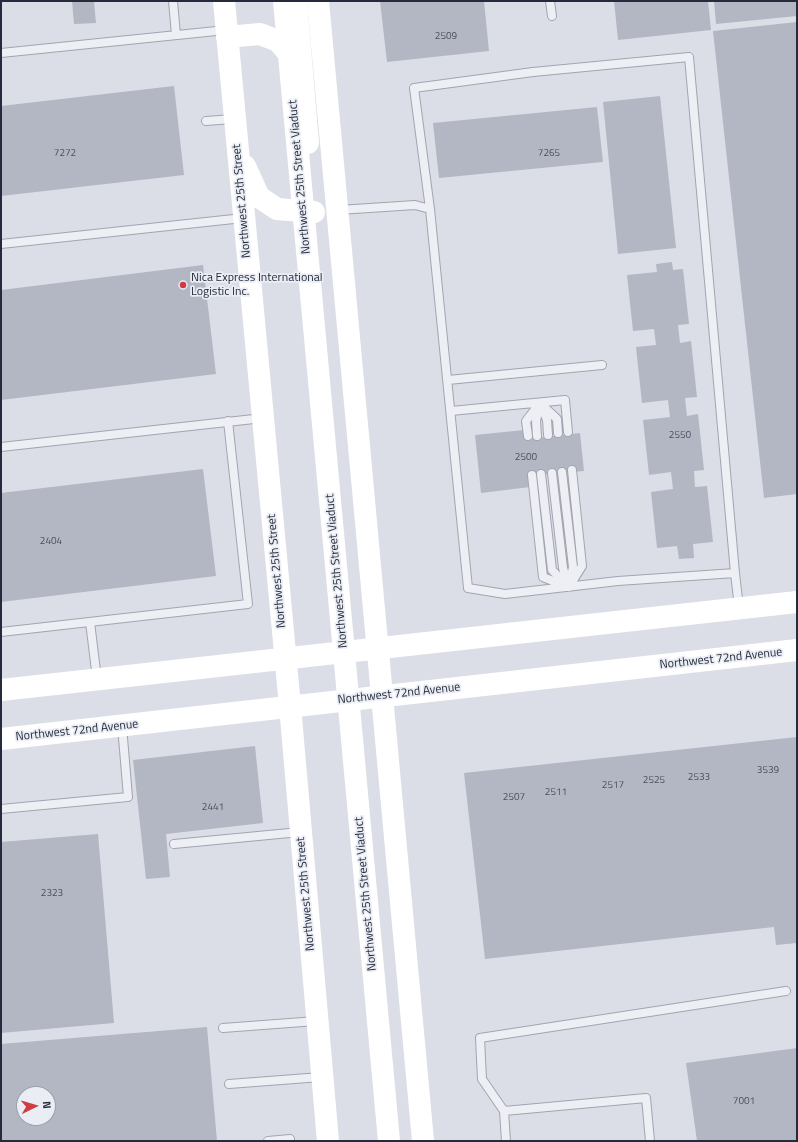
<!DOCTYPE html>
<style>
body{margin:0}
#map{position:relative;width:798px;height:1142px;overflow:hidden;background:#dbdee6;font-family:"Titillium Web",sans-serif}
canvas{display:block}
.frame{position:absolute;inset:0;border:2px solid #252b3c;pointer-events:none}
.north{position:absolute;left:16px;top:1086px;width:40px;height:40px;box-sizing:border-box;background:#eaedf4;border:1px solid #9b9faa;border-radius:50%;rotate:85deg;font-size:11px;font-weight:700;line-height:16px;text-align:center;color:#252b3c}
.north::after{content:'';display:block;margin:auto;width:14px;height:18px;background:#d03b44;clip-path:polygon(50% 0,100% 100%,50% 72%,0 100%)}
</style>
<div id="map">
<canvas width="798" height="1142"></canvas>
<div class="frame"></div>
<div class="north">N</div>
</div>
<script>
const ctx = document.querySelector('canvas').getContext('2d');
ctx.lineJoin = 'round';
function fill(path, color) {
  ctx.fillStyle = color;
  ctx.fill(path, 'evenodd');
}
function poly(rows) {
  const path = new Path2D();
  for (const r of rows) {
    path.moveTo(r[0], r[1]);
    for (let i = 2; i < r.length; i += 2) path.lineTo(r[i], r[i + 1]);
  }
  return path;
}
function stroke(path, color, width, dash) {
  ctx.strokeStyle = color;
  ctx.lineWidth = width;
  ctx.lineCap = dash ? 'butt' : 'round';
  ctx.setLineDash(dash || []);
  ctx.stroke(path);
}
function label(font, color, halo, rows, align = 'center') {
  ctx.font = font + ' "Titillium Web",sans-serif';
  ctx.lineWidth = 3.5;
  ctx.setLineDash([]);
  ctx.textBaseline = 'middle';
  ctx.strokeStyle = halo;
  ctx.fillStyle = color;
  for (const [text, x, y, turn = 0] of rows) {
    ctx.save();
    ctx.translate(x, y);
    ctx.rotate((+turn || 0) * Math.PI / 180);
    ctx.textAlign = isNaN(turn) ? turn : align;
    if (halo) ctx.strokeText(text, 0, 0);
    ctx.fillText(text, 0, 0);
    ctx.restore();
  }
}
fill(poly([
 [72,1,94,1,96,23,74,24],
 [380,1,484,1,489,51,387,62],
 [614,1,708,1,711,30,618,40],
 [714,1,797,1,797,16,716,24],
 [797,22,797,494,764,498,713,31],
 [174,86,184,175,1,196,1,106],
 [660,96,676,248,618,254,603,102],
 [597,107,603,162,439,178,433,123],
 [672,262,673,270,683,269,689,324,678,325,680,343,691,341,697,397,685,398,687,416,698,414,704,470,694,471,695,487,707,486,713,542,693,544,694,558,679,559,677,546,657,548,651,492,673,489,671,472,649,475,643,420,670,417,668,400,642,403,636,347,656,345,654,329,633,331,627,275,657,272,656,264],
 [203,265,216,374,1,400,1,290],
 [524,430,525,439,580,433,584,471,529,476,530,487,481,493,475,435],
 [203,469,216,576,1,602,1,493],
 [797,737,797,943,776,945,774,927,485,959,464,773],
 [255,746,263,823,166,834,170,877,146,879,133,760],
 [98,834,114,1023,1,1033,1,842],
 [207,1027,217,1141,1,1141,1,1044],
 [24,1094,48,1094,48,1118,24,1118],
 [797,1048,797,1141,697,1141,686,1063]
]), '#b2b7c3');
const lane = poly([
 [173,1,176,35],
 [550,1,552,16],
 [1,53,226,30],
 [689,57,735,573,618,581,505,594,468,588,430,209,414,88,533,72,689,57],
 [206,121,233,119],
 [339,210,415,205,430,209],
 [1,244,243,218],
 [448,380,602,365],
 [540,403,557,419,558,433],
 [541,405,547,420,548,435],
 [451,411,565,400,568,432],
 [528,436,526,421,540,403],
 [537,436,536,421,539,407],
 [1,447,263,418],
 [562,472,573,567,570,582],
 [552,473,563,568,568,584],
 [541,474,552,570,567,585],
 [532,475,543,577,568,587],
 [735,573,739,608],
 [569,587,582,566,572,470],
 [90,622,97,679],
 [1,632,248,604,228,421],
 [1,809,128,797,122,726],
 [174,844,300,832],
 [223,1028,316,1021],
 [229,1084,321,1077],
 [504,1111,482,1079,480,1038,786,991],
 [268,1141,290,1139,290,1141],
 [506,1141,504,1111,646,1098,650,1141]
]);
stroke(lane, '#a1a5b0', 10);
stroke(lane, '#eeeff4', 8);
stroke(poly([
 [224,1,290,706,328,1141],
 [296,1,308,143],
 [227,37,260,34,278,41,296,62],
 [245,166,259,197,277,209,314,212],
 [1,690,797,602],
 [1,739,797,650]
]), '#fff', 22);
stroke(poly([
 [284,1,389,1141],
 [318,1,423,1141]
]), '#fff', 22);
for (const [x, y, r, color] of [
 [183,285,4,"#d03b44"]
]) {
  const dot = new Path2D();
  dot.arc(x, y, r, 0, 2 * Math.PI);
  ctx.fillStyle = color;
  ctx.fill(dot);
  stroke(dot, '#eaedf4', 1.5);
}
label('10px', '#484e5e', null, [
 ["2509",446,37],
 ["7272",65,154],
 ["7265",549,154],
 ["2550",680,436],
 ["2500",526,458],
 ["2404",51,542],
 ["3539",768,771],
 ["2533",699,778],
 ["2525",654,781],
 ["2517",613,786],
 ["2511",556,793],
 ["2507",514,798],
 ["2441",213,808],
 ["2323",52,894],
 ["7001",744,1102]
]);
label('12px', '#252b3c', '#eaedf4', [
 ["Northwest 25th Street Viaduct",300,177,-95],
 ["Northwest 25th Street",242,201,-95],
 ["Northwest 25th Street",277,571,-95],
 ["Northwest 25th Street Viaduct",337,571,-95],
 ["Northwest 72nd Avenue",721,659,-6],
 ["Northwest 72nd Avenue",399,694,-6],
 ["Northwest 72nd Avenue",77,731,-6],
 ["Northwest 25th Street",306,894,-95],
 ["Northwest 25th Street Viaduct",366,894,-95]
]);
label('12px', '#252b3c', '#eaedf4', [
 ["Nica Express International",191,278],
 ["Logistic Inc.",191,292]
], 'left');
</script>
